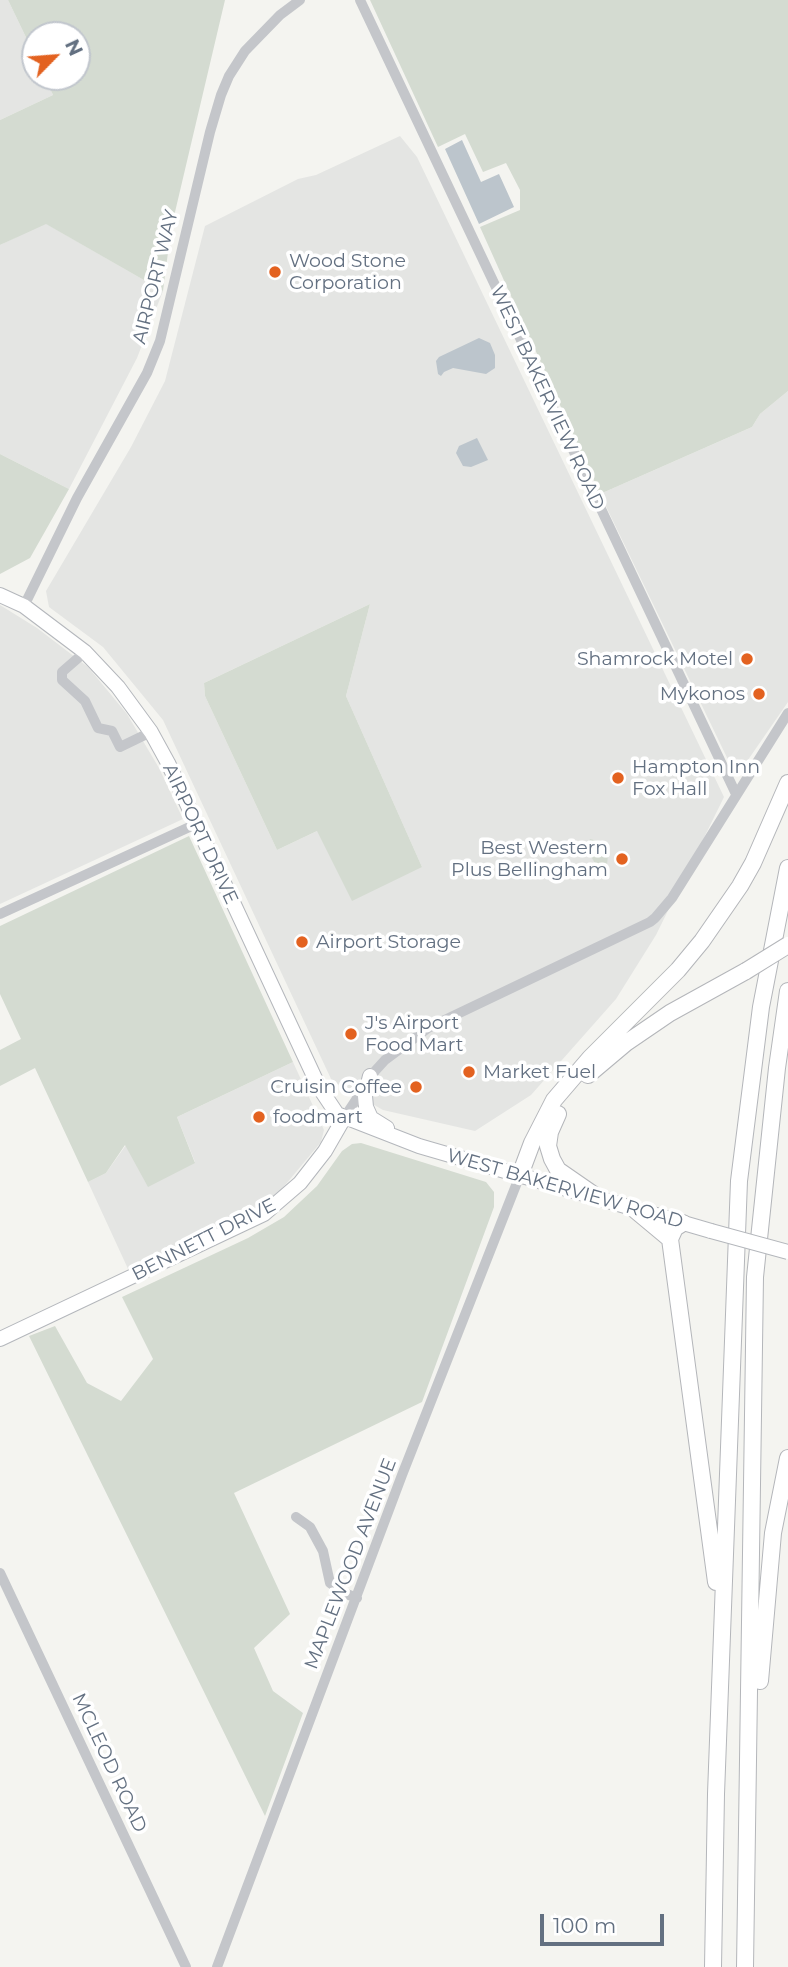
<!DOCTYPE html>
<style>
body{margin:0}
#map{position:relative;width:788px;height:1967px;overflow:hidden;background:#f4f4f0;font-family:Montserrat,sans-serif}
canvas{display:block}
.north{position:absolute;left:21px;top:21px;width:70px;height:70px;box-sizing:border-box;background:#fff;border:2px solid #c1c6cd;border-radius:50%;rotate:65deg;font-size:19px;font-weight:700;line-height:28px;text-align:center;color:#637081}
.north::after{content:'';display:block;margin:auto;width:24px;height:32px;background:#e36220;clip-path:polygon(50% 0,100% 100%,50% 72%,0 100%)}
.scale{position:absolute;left:540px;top:1914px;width:124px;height:32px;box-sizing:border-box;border:4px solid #637081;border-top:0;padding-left:9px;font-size:21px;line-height:24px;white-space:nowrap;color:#637081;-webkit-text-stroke:5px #fff;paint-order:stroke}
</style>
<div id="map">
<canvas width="788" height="1967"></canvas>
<div class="north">N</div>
<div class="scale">100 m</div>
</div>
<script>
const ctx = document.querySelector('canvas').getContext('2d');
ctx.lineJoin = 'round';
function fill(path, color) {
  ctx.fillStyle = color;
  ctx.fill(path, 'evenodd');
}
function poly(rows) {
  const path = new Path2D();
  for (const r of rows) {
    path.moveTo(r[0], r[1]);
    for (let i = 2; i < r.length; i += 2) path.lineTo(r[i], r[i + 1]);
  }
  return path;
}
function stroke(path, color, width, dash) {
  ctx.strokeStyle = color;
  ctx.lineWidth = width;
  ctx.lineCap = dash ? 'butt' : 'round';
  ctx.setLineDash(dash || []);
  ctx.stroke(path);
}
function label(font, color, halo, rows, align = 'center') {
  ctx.font = font + ' Montserrat,sans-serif';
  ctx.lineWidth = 7;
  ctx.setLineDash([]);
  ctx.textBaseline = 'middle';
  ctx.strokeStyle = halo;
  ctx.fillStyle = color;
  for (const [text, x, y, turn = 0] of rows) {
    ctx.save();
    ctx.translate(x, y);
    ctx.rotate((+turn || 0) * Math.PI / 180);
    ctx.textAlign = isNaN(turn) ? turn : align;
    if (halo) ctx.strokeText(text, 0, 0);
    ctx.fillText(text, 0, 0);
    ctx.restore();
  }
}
fill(poly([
 [0,0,8,0,35,56,35,77,45,77,53,95,0,120],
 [400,136,417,157,724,797,656,935,616,999,531,1095,475,1131,383,1110,332,1081,163,720,103,647,49,607,46,591,131,447,165,381,205,226,298,179,316,175],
 [370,604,346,696,422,867,317,831,277,850,205,696,204,683],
 [45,223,163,291,137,358,69,489,0,454,0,245],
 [788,391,788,702,741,770,732,768,600,494,752,427,760,414],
 [0,605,37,628,88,667,127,714,159,768,183,819,0,904],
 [293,1062,324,1130,321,1142,276,1196,257,1210,129,1271,88,1182,106,1173,126,1145,195,1162,177,1117]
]), '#e4e5e3');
fill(poly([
 [8,0,225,0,171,229,163,291,46,224,0,245,0,120,53,95,45,77,77,77,77,35,35,35,35,56],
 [370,0,788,0,788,391,760,414,752,427,600,494,480,227,520,210,520,190,506,163,483,172,465,134,438,147],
 [0,454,69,489,30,558,0,574],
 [370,604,346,696,422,867,352,901,317,831,277,850,205,696,204,683],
 [189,836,293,1062,177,1117,195,1163,148,1187,125,1145,106,1173,88,1182,35,1068,0,1086,0,1050,21,1039,0,994,0,926],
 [590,839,609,844,607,865,596,865,586,848],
 [361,1143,486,1182,494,1192,494,1207,422,1402,234,1493,290,1614,254,1648,273,1691,303,1713,265,1816,29,1336,55,1326,87,1383,121,1401,153,1359,122,1297,248,1238,284,1217,317,1186,342,1151,352,1144]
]), '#d4dbd1');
fill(poly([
 [462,140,481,182,499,174,514,207,479,224,445,149],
 [479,338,490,343,495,355,495,368,486,374,453,368,444,372,441,376,438,374,436,361,439,357],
 [477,438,488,460,471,467,463,466,456,453,459,446]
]), '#bcc5cc');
const major = poly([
 [0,595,24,606,85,652,118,687,151,732,168,763,319,1087,337,1114,419,1146,711,1231],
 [370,1076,365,1096,366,1107,371,1118,387,1128],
 [0,1339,264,1214,300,1183,325,1151,344,1118]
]);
const highway = poly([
 [588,1075,626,1043,670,1013,746,971],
 [558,1114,550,1132,548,1146,552,1159,558,1170,597,1197],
 [520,1175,532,1143,554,1100,590,1058,678,970,702,941,740,886,753,863,788,783],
 [634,1209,670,1239],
 [683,1223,675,1228,670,1239,716,1582],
 [760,1681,773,1533,788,1458],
 [713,1967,716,1794,739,1181,761,1007,788,868],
 [745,1967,755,1277,777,1068,788,991]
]);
stroke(major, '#b4b7bc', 16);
stroke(highway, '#b4b6ba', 18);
stroke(poly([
 [360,0,736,794],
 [24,606,77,498,147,373,160,341,210,132,221,95,229,76,245,51,280,15,300,0],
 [85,652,62,672,62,680,85,701,98,728,112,731,120,747,151,732],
 [0,914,196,824],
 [344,1118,375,1071,385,1060,428,1028,650,922,655,918,672,898,788,713],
 [296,1517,310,1527,323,1551,330,1583,344,1593,357,1598],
 [0,1573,186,1967],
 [217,1967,402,1475,520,1175]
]), '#c4c6ca', 10);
stroke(major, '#fff', 14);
stroke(highway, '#fff', 16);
const majorBridge = poly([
 [711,1231,788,1252]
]);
const highwayBridge = poly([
 [746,971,788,945]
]);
stroke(majorBridge, '#b4b7bc', 16, []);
stroke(highwayBridge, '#b4b6ba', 18, []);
stroke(majorBridge, '#fff', 14);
stroke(highwayBridge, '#fff', 16);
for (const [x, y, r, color] of [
 [275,272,7,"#e36220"],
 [747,659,7,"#e36220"],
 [759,694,7,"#e36220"],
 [618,778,7,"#e36220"],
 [622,859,7,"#e36220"],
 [302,942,7,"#e36220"],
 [351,1034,7,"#e36220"],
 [469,1072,7,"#e36220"],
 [416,1087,7,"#e36220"],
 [259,1117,7,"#e36220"]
]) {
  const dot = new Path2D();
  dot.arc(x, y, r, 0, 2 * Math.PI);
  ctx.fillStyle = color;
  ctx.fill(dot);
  stroke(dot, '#fff', 2.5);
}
label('19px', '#637081', '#fff', [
 ["Wood Stone",289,261],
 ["Corporation",289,283],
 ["Shamrock Motel",733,659,"right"],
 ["Mykonos",745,694,"right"],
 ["Hampton Inn",632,767],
 ["Fox Hall",632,789],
 ["Best Western",608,848,"right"],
 ["Plus Bellingham",608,870,"right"],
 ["Airport Storage",316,942],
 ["J's Airport",365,1023],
 ["Food Mart",365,1045],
 ["Market Fuel",483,1072],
 ["Cruisin Coffee",402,1087,"right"],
 ["foodmart",273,1117]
], 'left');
label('19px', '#637081', '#fff', [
 ["AIRPORT WAY",156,277,-76],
 ["WEST BAKERVIEW ROAD",547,398,65],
 ["AIRPORT DRIVE",200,834,65],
 ["WEST BAKERVIEW ROAD",565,1189,16],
 ["BENNETT DRIVE",204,1240,-27],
 ["MAPLEWOOD AVENUE",351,1564,-69],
 ["MCLEOD ROAD",109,1763,65]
]);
</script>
